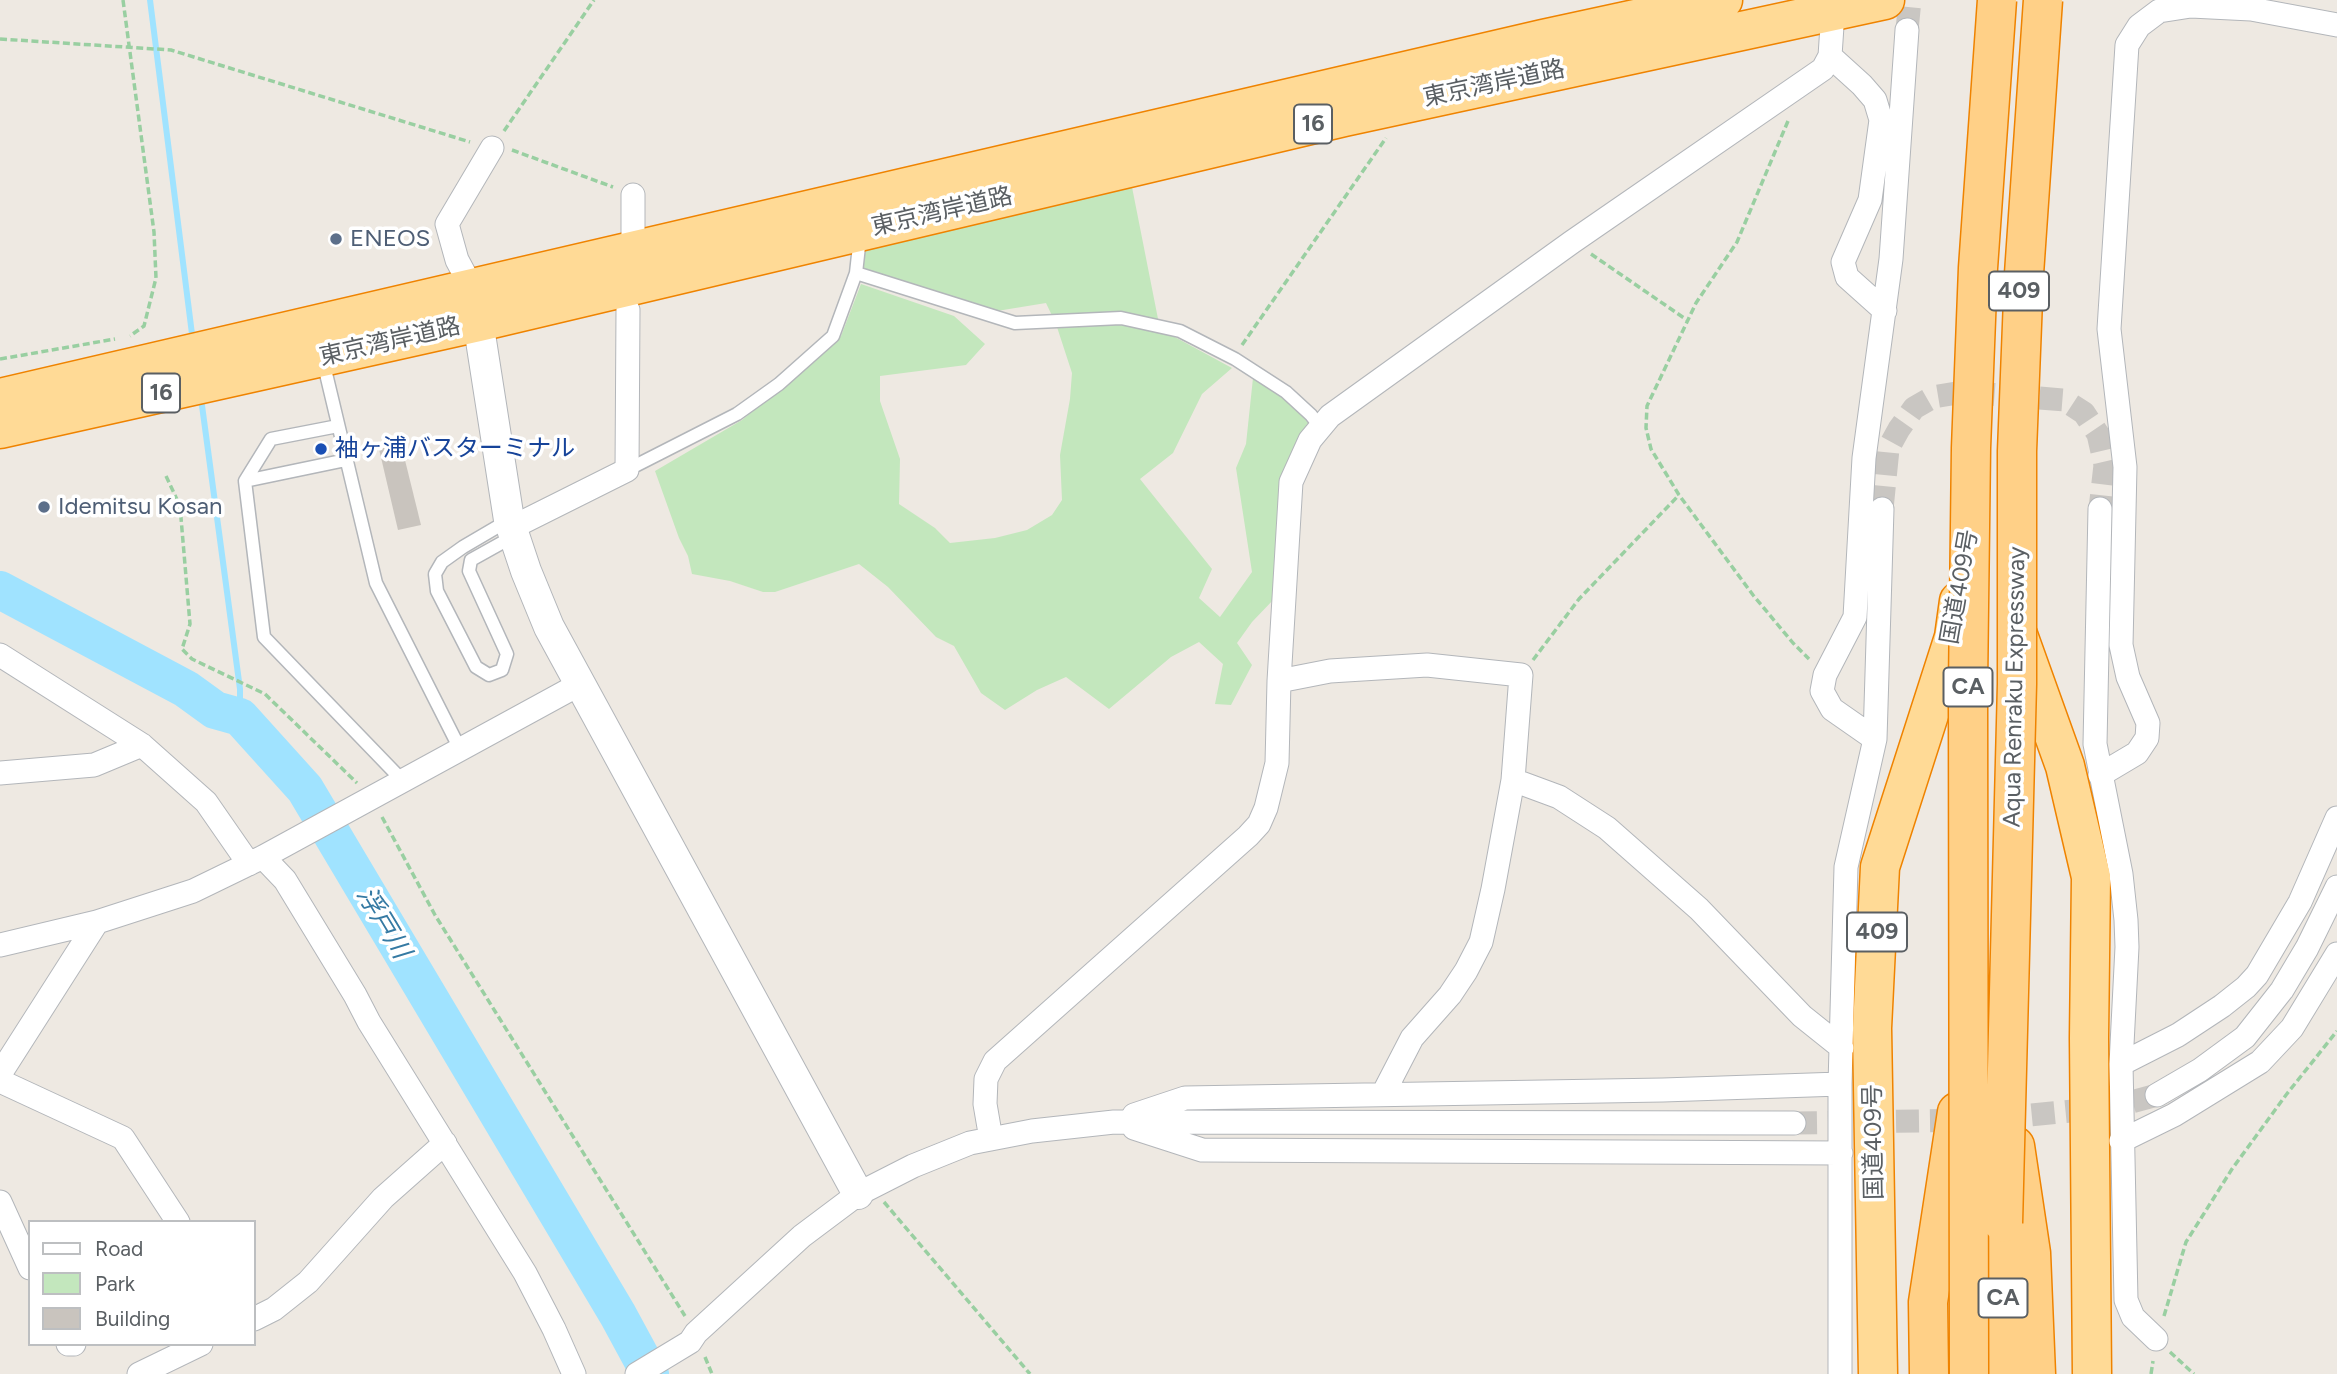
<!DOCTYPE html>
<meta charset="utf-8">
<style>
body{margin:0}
#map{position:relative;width:2337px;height:1374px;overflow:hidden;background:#eee9e2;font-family:Figtree,sans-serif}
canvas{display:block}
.legend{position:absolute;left:28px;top:1220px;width:228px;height:126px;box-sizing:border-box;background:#fff;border:2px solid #bdbfc1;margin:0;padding:9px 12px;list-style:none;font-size:21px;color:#5a5f63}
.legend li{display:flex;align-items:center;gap:14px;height:35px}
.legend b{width:35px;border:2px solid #bdbfc1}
</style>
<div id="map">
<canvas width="2337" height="1374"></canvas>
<ul class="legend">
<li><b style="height:9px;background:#fff"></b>Road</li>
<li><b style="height:19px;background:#c3e7bd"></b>Park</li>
<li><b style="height:19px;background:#c9c4be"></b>Building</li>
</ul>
</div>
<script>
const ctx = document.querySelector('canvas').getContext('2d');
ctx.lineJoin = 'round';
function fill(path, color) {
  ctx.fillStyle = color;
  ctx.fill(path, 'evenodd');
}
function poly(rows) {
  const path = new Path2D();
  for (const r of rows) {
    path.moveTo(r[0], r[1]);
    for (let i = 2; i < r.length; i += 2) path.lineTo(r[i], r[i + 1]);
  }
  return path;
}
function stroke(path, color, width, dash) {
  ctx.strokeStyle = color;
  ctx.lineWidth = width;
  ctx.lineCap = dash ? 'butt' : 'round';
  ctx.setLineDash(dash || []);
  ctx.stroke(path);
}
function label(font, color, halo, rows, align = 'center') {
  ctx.font = font + ' Figtree,"Noto Sans JP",sans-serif';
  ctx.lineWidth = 7;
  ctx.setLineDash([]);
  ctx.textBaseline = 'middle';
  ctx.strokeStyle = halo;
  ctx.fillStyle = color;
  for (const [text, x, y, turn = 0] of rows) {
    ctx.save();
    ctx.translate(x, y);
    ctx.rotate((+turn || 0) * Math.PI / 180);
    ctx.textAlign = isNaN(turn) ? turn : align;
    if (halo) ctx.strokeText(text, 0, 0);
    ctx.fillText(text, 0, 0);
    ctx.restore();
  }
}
fill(poly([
 [1131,182,1160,329,1232,368,1202,394,1173,453,1140,479,1212,569,1199,598,1220,617,1252,572,1236,468,1246,444,1253,378,1305,412,1309,427,1275,598,1252,622,1237,643,1252,665,1231,705,1215,704,1223,664,1199,642,1171,657,1109,709,1066,677,1037,690,1005,710,981,693,954,646,936,637,888,587,859,564,775,592,763,592,730,581,692,574,688,556,679,538,655,471,742,420,841,336,861,284,954,316,985,344,966,365,880,376,880,401,900,459,899,504,935,528,950,543,995,538,1027,530,1052,515,1062,500,1060,455,1070,399,1072,373,1056,324,1046,303,997,311,861,269,862,243]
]), '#c3e7bd');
stroke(poly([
 [150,0,193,342],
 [201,398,240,689,240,717]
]), '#a0e3ff', 6);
stroke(poly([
 [0,590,186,689,215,710,240,717,305,789,618,1315,650,1374]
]), '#a0e3ff', 38);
fill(poly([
 [401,444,421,525,398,530,379,449]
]), '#c9c4be');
stroke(poly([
 [1907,30,1910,0],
 [1882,509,1888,449,1899,429,1914,408,1933,397,1963,392,2064,400,2084,413,2098,434,2105,465,2100,509],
 [1794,1123,1979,1120,2113,1107,2157,1095]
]), '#c9c6c2', 23, [23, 11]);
const service = poly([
 [856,273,1015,323,1121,318,1180,331,1235,359,1286,392,1311,415,1321,428],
 [323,361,376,583,460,749],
 [338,426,271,439,245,481,264,637,402,780],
 [627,470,737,414,779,384,833,336,856,273,859,246,857,238],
 [245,481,346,460],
 [509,520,463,547,442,562,435,574,437,591,476,667,489,675,502,670,507,654,469,571,471,560,514,536]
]);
const minor = poly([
 [1830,56,1862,85,1875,100,1881,120,1870,200,1843,262,1847,277,1885,311],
 [633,195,633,234],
 [472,288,457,260,447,224,492,148],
 [2100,509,2095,744,2121,874,2126,920,2127,947,2121,1064,2126,1300,2133,1317,2156,1339],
 [511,528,627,470,628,310],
 [0,655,142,745,206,802,249,864],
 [1279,681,1330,671,1427,665,1521,675,1513,780,1493,889,1481,942,1466,971,1450,995,1412,1038,1383,1094],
 [1875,739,1832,709,1822,691,1825,675,1855,617,1864,458,1891,259,1907,30],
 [0,773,94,765,142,745],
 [2100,775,2137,753,2147,738,2148,723,2128,677,2121,645,2125,467,2109,329,2127,45,2139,26,2159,11,2191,6,2251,9,2337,25],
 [1513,780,1559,797,1607,828,1699,909,1802,1016,1842,1048],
 [263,857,285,880,355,995,369,1022,525,1273,554,1329,574,1374],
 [0,945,97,922,193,891,263,857,580,684],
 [2121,1064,2178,1035,2222,1006,2246,987,2257,975,2300,902,2337,818],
 [0,1074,97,922],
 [0,1081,123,1138,178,1222],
 [2157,1095,2200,1070,2245,1037,2282,990,2307,948,2337,887],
 [1134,1115,1185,1098,1663,1090,1840,1084],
 [1134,1128,1202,1150,1841,1153],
 [991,1139,985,1104,986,1079,995,1061,1248,836,1259,824,1266,808,1277,763,1279,681,1291,482,1310,440,1330,416,1572,242,1823,69,1830,56,1833,11],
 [2121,1141,2174,1115,2260,1062,2292,1028,2337,954],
 [0,1202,30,1268],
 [254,1319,274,1309,308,1282,383,1198,445,1143],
 [68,1344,74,1344],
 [139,1374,201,1344],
 [637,1374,690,1342,696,1333,802,1236,858,1194,913,1166,970,1143,1032,1131,1114,1122,1794,1123],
 [1840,1374,1840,1084,1846,867,1875,739,1882,509]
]);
const tertiary = poly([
 [475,302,509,520,526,571,549,627,858,1194]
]);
const trunk = poly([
 [0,398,1543,39,1723,0],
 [0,429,479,322,1344,117,1885,0],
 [2018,635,2065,766,2091,877,2089,1038,2092,1374],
 [1878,1374,1872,1028,1880,867,1954,637,1959,601]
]);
const motorway = poly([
 [2015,1146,2031,1253,2036,1374],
 [1929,1374,1928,1302,1957,1112],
 [2003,1374,2003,1223]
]);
stroke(service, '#b3b6ba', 15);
stroke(minor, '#b3b6ba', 25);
stroke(tertiary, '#b3b6ba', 32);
stroke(trunk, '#ef8300', 41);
stroke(motorway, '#ef8300', 41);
stroke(poly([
 [123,0,154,232,156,278,144,326,130,336],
 [0,39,171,50,470,142],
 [1788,121,1737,242,1696,303,1647,406,1646,428,1651,449,1679,495,1753,595,1793,643,1809,659],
 [504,131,594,0],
 [512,150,613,187],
 [1591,254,1687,320],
 [1242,345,1386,138],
 [0,359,115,339],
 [166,476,180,506,190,624,182,649,192,659,265,694,357,783],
 [1533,660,1579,599,1679,495],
 [382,817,435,915,685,1316],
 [884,1202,1030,1374],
 [2164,1316,2186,1242,2232,1169,2286,1095,2337,1031],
 [2170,1352,2194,1374],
 [705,1357,712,1374],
 [2151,1374,2153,1361]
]), '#99cfa1', 3.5, [7, 3.5]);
stroke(service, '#fff', 12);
stroke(minor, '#fff', 23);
stroke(tertiary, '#fff', 30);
stroke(trunk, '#ffda96', 38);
stroke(motorway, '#ffd087', 38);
const motorwayBridge = poly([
 [2003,1223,2017,684,2017,451,2024,274,2043,0],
 [1969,1374,1968,686,1971,448,1978,268,1997,0]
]);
stroke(motorwayBridge, '#ef8300', 41, []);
stroke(motorwayBridge, '#ffd087', 38);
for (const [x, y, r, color] of [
 [336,239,7,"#5c6f8a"],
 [321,449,7,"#1a4fb4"],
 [44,507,7,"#5c6f8a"]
]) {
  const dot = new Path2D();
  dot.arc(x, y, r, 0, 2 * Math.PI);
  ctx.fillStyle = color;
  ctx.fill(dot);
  stroke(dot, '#fff', 2.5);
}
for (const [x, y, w] of [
 [1313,124,38],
 [2019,291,60],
 [161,393,38],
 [1968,687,49],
 [1877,932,60],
 [2003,1298,49]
]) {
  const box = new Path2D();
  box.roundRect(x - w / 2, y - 19.5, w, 39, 5);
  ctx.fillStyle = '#fff';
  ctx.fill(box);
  stroke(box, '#5a5f63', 2);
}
label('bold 23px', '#5a5f63', null, [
 ["16",1313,124],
 ["409",2019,291],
 ["16",161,393],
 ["CA",1968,687],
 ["409",1877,932],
 ["CA",2003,1298]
]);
label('24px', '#5a5f63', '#fff', [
 ["東京湾岸道路",1494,84,-12],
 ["東京湾岸道路",942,212,-13],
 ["東京湾岸道路",390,342,-13],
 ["国道409号",1960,587,-80],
 ["Aqua Renraku Expressway",2015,687,-89],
 ["国道409号",1874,1142,-91]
]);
label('24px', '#4e5e75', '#fff', [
 ["ENEOS",350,239],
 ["Idemitsu Kosan",58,507]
], 'left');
label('24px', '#164399', '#fff', [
 ["袖ヶ浦バスターミナル",335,449]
], 'left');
label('italic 26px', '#357aa3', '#fff', [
 ["浮戸川",383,923,59]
]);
</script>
